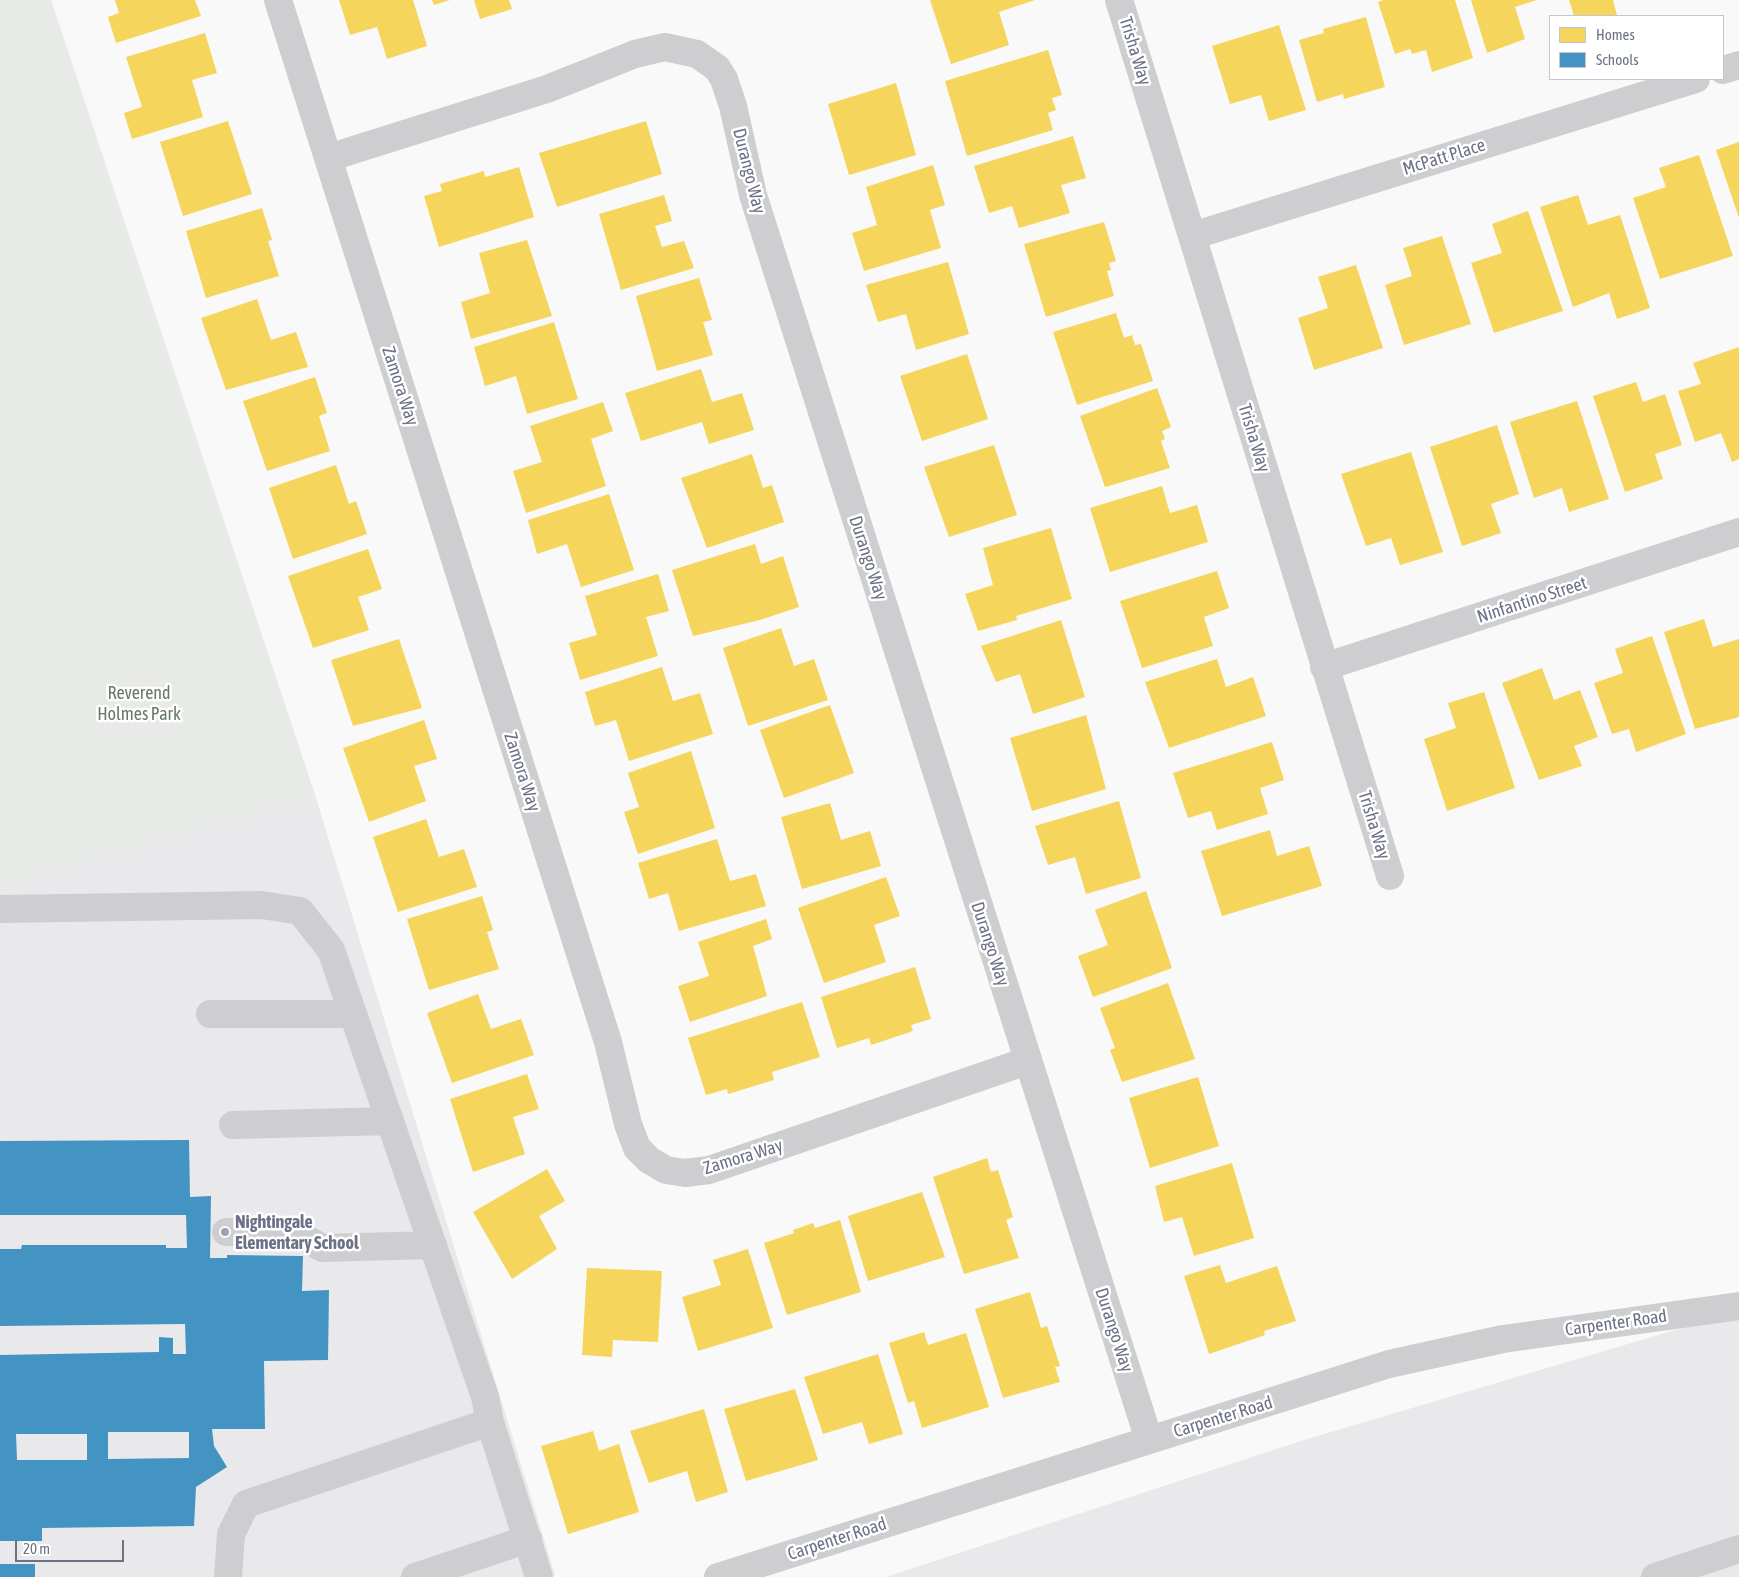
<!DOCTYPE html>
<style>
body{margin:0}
#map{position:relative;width:1739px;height:1577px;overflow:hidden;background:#f9f9f9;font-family:"Asap Condensed",sans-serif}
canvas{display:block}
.legend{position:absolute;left:1549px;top:15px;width:175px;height:65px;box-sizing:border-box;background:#fff;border:1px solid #c4c6cf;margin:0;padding:6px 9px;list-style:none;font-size:15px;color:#6b7187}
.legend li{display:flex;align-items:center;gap:10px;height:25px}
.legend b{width:25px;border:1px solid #c4c6cf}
.scale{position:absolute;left:15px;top:1540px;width:109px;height:22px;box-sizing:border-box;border:2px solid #6b7187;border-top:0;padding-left:6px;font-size:15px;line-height:18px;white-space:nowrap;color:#6b7187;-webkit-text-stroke:4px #fff;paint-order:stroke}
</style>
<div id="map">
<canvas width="1739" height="1577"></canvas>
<ul class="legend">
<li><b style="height:14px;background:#f6d55c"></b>Homes</li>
<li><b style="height:14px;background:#4393c3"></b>Schools</li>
</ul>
<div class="scale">20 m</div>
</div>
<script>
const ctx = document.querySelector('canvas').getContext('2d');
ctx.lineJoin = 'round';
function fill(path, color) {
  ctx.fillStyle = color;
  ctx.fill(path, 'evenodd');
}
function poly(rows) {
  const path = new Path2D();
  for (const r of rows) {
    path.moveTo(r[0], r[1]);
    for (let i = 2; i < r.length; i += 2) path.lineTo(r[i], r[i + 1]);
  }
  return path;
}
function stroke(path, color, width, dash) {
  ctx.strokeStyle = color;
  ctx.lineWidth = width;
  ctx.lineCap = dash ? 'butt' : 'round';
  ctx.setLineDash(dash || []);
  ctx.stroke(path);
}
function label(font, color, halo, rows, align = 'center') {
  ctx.font = font + ' "Asap Condensed",sans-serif';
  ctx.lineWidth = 5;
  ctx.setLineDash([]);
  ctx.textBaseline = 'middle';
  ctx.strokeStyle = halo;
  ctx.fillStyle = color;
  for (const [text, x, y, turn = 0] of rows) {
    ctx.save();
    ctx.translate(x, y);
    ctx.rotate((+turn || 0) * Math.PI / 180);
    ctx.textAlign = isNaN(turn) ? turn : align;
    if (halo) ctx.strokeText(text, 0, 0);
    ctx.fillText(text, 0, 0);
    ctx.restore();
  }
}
fill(poly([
 [316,798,555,1575,548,1577,0,1577,0,889],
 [1739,1311,1739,1577,886,1577,1304,1440]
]), '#e9e9eb');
fill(poly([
 [0,0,51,0,316,798,0,889]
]), '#e7eae6');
fill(poly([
 [115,0,195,0,201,16,116,43,108,17,119,13],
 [339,0,413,0,427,46,387,59,377,27,350,35],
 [432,0,450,0,434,5],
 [474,0,509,0,512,9,480,19],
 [930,0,1035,0,999,12,1009,45,951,64],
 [1384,0,1455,0,1473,58,1432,72,1426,50,1412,54,1410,49,1395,54,1378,2],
 [1471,0,1537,0,1515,7,1525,39,1487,53],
 [1569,0,1613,0,1617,15,1574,16],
 [1366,17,1385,87,1344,99,1343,94,1317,102,1299,40,1324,33,1323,29],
 [1279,25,1306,110,1269,121,1261,95,1230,104,1212,46],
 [205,33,217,73,192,80,203,117,132,139,124,113,142,107,126,57],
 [1048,50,1062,95,1052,98,1056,110,1048,113,1053,130,967,156,945,81],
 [896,83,916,155,849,175,828,104],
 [228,121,252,194,183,216,160,142],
 [646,121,662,174,557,207,539,153],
 [1073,136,1086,178,1061,185,1070,213,1019,228,1012,206,989,213,974,166],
 [1739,142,1739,218,1716,150],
 [1699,155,1733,256,1660,279,1633,198,1666,187,1659,168],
 [933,165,945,205,930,210,941,248,864,271,852,233,877,225,866,187],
 [519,167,534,217,439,247,424,196,442,191,440,184,484,171,485,177],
 [664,195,672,221,655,226,662,247,684,241,694,268,621,290,599,214],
 [1578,195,1588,225,1620,215,1650,308,1617,319,1609,293,1573,307,1540,207],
 [262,208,272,240,268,241,279,276,206,298,186,231],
 [1528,211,1563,311,1494,333,1471,263,1502,253,1492,224],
 [1104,222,1116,261,1109,263,1111,270,1107,271,1114,296,1046,317,1024,244],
 [1442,236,1471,324,1404,345,1385,285,1412,276,1403,248],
 [527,240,552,316,471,339,461,302,490,293,479,253],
 [948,262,969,334,916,350,906,314,878,322,866,285],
 [1356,265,1383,348,1314,370,1298,318,1328,308,1318,277],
 [699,278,712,320,703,322,713,355,657,371,636,296],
 [257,299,271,340,296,332,308,367,226,390,201,318],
 [1116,313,1124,338,1132,335,1135,345,1141,344,1153,381,1077,405,1053,332],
 [554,322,578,399,527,414,516,376,485,386,474,347],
 [1739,347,1739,459,1732,462,1721,433,1695,442,1678,391,1701,384,1693,363],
 [967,354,988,419,922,441,900,376],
 [701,369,712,402,742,393,754,430,709,444,702,422,641,441,625,393],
 [315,377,327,413,319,416,330,451,267,471,243,401],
 [1636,382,1643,402,1665,394,1682,445,1655,454,1663,479,1625,492,1593,396],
 [1157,388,1171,427,1162,431,1165,439,1161,441,1170,468,1105,487,1080,416],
 [1577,401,1609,499,1569,512,1562,488,1534,498,1510,422],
 [603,402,613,431,591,439,606,486,526,513,513,471,542,462,530,426],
 [1497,425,1519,494,1491,504,1501,533,1462,546,1430,447],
 [994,445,1017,515,949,537,924,467],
 [1411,452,1443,552,1400,565,1391,538,1366,546,1341,474],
 [752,454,763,488,772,485,784,522,707,548,681,478],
 [336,465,349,504,356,501,367,534,293,559,269,488],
 [1162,486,1170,513,1197,505,1208,542,1110,572,1090,508],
 [609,494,634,570,581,587,567,544,537,554,528,520],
 [1051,528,1072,599,1016,616,1017,620,978,631,965,594,993,585,983,548],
 [755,544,761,564,783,556,799,607,760,620,693,636,672,570],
 [368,549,382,589,358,597,369,630,313,648,288,576],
 [1217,571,1229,608,1204,617,1213,646,1142,668,1120,601],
 [658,574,669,611,646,617,658,656,580,680,569,643,597,635,585,596],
 [1704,619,1713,647,1739,639,1739,717,1695,729,1664,632],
 [1061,620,1085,697,1033,714,1020,674,996,682,981,646],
 [781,628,794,666,814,659,828,700,748,726,723,648],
 [1652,636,1686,734,1636,752,1629,729,1612,734,1594,683,1623,673,1615,649],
 [399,639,422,708,353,726,331,660],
 [1217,659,1226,687,1253,677,1266,716,1169,748,1145,682],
 [662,667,673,701,700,693,713,734,629,761,616,720,595,726,585,692],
 [1542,668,1554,700,1580,690,1598,737,1574,746,1582,766,1539,780,1502,683],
 [1484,692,1515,788,1447,811,1424,739,1456,728,1448,703],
 [830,705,854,773,784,798,760,730],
 [1086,715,1106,789,1032,811,1010,738],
 [424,720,437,759,414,766,426,801,369,822,343,748],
 [1272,742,1284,780,1260,788,1268,814,1217,830,1211,811,1188,818,1173,773],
 [691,751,715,828,638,854,624,812,639,807,628,773],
 [1119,801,1141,878,1086,894,1075,857,1048,865,1035,826],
 [830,803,841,840,870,831,881,866,802,889,781,817],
 [426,819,439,857,464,849,477,887,398,912,373,837],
 [1270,830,1277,856,1309,846,1322,886,1222,916,1201,851],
 [717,839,730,881,756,874,766,906,679,931,668,893,649,899,638,863],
 [886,877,900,916,874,925,886,962,824,983,798,908],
 [1146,891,1172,968,1093,997,1078,956,1108,945,1095,910],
 [482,896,493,930,487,932,499,969,429,990,407,919],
 [766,919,772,939,753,946,767,996,690,1022,678,986,709,976,698,942],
 [915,967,931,1019,911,1025,913,1031,871,1045,869,1038,837,1048,821,997],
 [1168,983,1195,1059,1122,1082,1110,1050,1115,1048,1100,1008],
 [478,994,491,1029,521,1019,534,1055,452,1083,427,1013],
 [802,1002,820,1057,772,1072,774,1080,728,1094,727,1089,706,1095,688,1038],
 [527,1074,539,1109,513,1117,525,1154,473,1172,450,1099],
 [1198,1077,1219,1146,1150,1168,1129,1098],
 [987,1158,991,1172,998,1170,1013,1217,1006,1220,1019,1258,964,1274,933,1177],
 [1232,1163,1254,1238,1194,1256,1182,1217,1164,1222,1155,1186],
 [547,1169,565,1201,539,1216,557,1249,512,1279,473,1212],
 [922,1192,945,1257,868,1281,848,1216],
 [840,1220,861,1292,787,1315,764,1243,794,1233,793,1230,813,1223,815,1228],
 [748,1249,773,1328,698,1351,682,1297,721,1285,713,1260],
 [1220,1265,1226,1283,1277,1266,1296,1321,1264,1331,1265,1335,1209,1354,1184,1276],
 [587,1268,662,1271,658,1342,613,1340,612,1357,582,1355],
 [1030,1292,1041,1328,1047,1326,1060,1366,1055,1367,1060,1382,1003,1398,975,1309],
 [924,1332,928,1345,966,1333,989,1407,922,1428,914,1401,908,1403,889,1343],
 [878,1354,903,1434,869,1444,862,1422,823,1434,804,1377],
 [795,1389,818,1460,746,1481,724,1409],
 [704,1409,728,1492,696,1502,687,1471,649,1483,630,1431],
 [593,1431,599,1451,619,1444,639,1512,568,1534,541,1446]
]), '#f6d55c');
fill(poly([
 [189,1140,190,1197,211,1196,210,1258,227,1258,227,1255,303,1256,302,1291,329,1290,328,1360,264,1361,265,1429,212,1429,214,1446,227,1467,196,1487,194,1526,42,1528,42,1541,0,1541,0,1355,159,1352,159,1337,173,1338,173,1354,186,1354,185,1324,0,1326,0,1249,21,1249,22,1245,166,1245,166,1248,187,1248,186,1215,0,1215,0,1141],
 [108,1432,189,1432,189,1458,108,1459],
 [16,1434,87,1434,87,1460,17,1460],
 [0,1564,35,1564,35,1577,0,1577]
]), '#4393c3');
stroke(poly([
 [278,0,608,1042,628,1124,637,1148,649,1160,666,1170,685,1173,709,1170,1027,1061],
 [1119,0,1390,876],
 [1723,70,1739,65],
 [328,158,547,89,635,54,665,47,697,54,717,68,724,79,733,106,753,195,1149,1440],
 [1192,236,1696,79],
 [1324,667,1739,532],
 [0,909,262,905,300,911,331,950,485,1397,490,1422],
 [210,1014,353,1014],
 [233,1125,390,1121],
 [226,1232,295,1232,322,1248,433,1245],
 [228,1577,231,1534,246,1504,490,1422,539,1577],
 [415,1577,528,1539],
 [718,1577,1389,1364,1503,1339,1739,1306],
 [1655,1577,1739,1549]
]), '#ceced0', 28);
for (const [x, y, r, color] of [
 [225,1232,5,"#9da1af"]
]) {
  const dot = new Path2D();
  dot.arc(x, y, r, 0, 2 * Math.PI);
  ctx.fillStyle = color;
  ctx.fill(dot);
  stroke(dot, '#fff', 2);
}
label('18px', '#6b7187', '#fff', [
 ["Trisha Way",1135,51,73],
 ["McPatt Place",1444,157,-17],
 ["Durango Way",749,171,76],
 ["Zamora Way",400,386,72],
 ["Trisha Way",1254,438,73],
 ["Durango Way",868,558,72],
 ["Ninfantino Street",1532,600,-18],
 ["Zamora Way",522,772,72],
 ["Trisha Way",1374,825,73],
 ["Durango Way",990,944,72],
 ["Zamora Way",743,1157,-17],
 ["Carpenter Road",1616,1323,-8],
 ["Durango Way",1114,1330,72],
 ["Carpenter Road",1223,1417,-17],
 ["Carpenter Road",837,1539,-18]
]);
label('18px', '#667968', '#fff', [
 ["Reverend",139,693],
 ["Holmes Park",139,714]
]);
label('bold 18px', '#6b7187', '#fff', [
 ["Nightingale",235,1222],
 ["Elementary School",235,1243]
], 'left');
</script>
